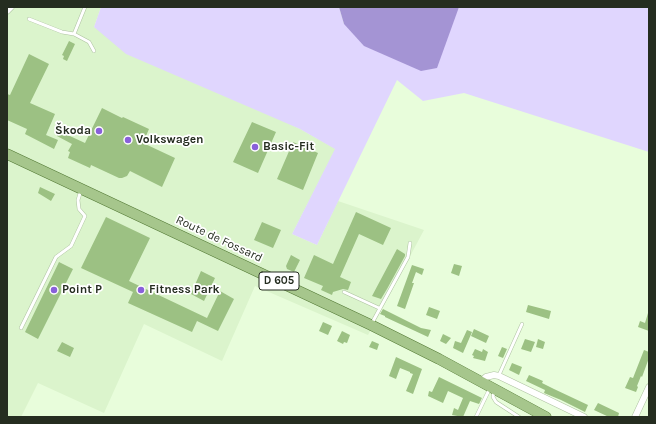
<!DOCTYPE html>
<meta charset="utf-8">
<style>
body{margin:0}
#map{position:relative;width:656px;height:424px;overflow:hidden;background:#e8fddb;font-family:Karla,sans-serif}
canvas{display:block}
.frame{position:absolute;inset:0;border:8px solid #252d20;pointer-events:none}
</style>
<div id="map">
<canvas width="656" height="424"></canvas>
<div class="frame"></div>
</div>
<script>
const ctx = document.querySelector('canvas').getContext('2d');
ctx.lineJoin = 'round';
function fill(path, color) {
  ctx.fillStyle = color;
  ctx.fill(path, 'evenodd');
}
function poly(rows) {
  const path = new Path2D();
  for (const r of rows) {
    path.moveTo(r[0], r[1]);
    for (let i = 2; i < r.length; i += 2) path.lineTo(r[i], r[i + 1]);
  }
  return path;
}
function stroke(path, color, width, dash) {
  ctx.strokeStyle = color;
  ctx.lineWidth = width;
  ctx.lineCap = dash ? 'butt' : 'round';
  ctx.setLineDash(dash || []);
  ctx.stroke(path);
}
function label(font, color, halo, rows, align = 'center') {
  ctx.font = font + ' Karla,sans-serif';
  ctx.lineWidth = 3.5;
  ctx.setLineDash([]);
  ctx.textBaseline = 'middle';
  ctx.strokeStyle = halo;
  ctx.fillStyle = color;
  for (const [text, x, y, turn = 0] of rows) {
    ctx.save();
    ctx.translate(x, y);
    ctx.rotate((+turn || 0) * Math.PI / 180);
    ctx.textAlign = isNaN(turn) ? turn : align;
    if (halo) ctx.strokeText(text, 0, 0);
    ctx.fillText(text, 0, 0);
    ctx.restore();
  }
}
fill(poly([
 [7,7,101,7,94,27,300,129,336,149,292,234,317,245,338,201,424,230,368,335,255,286,222,361,144,324,104,413,38,383,21,417,7,417]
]), '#dbf4cc');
fill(poly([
 [101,7,339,7,344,24,457,10,459,7,649,7,649,152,464,93,423,101,397,80,317,245,292,234,335,149,300,129,126,54,94,27]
]), '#e0d6fe');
fill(poly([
 [339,7,459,7,437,68,421,71,364,46,344,24]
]), '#a494d4');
fill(poly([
 [69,41,75,44,67,61,63,59,64,56,62,55],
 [29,54,49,64,30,103,55,114,46,135,58,140,54,149,25,134,27,129,7,120,7,94,10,95],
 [102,108,122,118,123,117,149,129,143,143,175,158,162,187,130,171,127,176,122,178,119,178,91,165,90,168,68,158,70,152,68,151,72,144,57,136,59,131,85,143],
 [252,122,276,132,258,173,233,162],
 [293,142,318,153,303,190,277,179],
 [40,187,55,194,51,201,38,193],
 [356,212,391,228,383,245,359,234,340,277,351,282,348,290,343,289,333,292,332,295,321,290,323,286,304,278,314,255,333,264],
 [106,217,150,238,129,281,207,318,220,291,234,299,218,331,197,321,192,332,128,303,133,292,81,268],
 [262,222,281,230,273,248,254,240],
 [397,249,405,254,405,256,387,289,381,299,372,296],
 [291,255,300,260,294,272,287,269,286,266],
 [59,262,73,269,38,339,25,332],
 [454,264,462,266,459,276,451,273],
 [412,265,424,269,422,275,416,272,412,283,414,283,405,309,397,306],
 [201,271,215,278,204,301,191,294],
 [528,305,551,311,549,319,526,312],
 [429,307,440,311,437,319,426,315],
 [383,309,421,328,431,330,428,337,385,317,385,316,380,314],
 [648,313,649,313,649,331,638,327,640,321,645,323],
 [323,322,332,326,328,335,319,331],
 [474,329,489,336,486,343,471,336],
 [467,330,472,332,463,353,453,348,455,341,461,343],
 [342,331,350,335,347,343,344,342,343,344,337,341],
 [443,334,451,338,446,344,440,341],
 [525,339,535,342,531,352,521,349],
 [538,339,545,342,543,349,536,347],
 [372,341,379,344,377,350,369,347],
 [62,342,74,348,70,357,57,351],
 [502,347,507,349,503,358,498,356],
 [475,349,482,352,483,349,488,352,485,361,473,358,474,356,472,355],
 [644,350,649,352,649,358,642,377,641,376,637,386,638,387,636,392,625,388,630,377,633,378],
 [396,357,422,369,413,394,406,391,413,374,410,373,410,372,400,368,396,379,389,376],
 [512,363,522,367,519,375,509,370],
 [529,375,543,381,542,383,554,389,588,405,585,412,561,400,544,393,545,390,526,381],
 [439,377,482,398,479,404,470,401,463,417,452,415,454,408,458,410,463,398,448,391,443,403,428,396,429,391,432,392],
 [598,403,619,413,618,417,609,417,594,410]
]), '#9cc183');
const lane = poly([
 [85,7,74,34,89,42,94,51],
 [29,19,62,32,74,34],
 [344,292,379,308],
 [372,323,408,257,410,243],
 [21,328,56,257,71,246,85,216,79,209,78,200,81,190],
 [499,375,522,324],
 [494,391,493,397,496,402,519,417],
 [476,417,490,388]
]);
const street = poly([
 [7,11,11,7],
 [480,382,486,377,494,375,499,376,584,417],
 [635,417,649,387]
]);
const primary = poly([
 [7,154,371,325,439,359,546,417]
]);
stroke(lane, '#aec2a1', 4);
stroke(street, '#aec2a1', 7);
stroke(primary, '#527834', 11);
stroke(lane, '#fff', 3);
stroke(street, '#fff', 6);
stroke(primary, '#a6c68c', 10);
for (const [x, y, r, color] of [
 [99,131,4,"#8960da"],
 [128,140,4,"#8960da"],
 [255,147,4,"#8960da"],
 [54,290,4,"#8960da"],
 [141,290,4,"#8960da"]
]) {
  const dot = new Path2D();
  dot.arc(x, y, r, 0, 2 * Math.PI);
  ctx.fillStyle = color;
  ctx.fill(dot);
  stroke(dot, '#fff', 1.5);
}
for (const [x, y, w] of [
 [279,281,40]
]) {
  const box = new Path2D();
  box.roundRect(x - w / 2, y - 9, w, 18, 3);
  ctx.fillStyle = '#fff';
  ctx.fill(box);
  stroke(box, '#252d20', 1);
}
label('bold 11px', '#252d20', null, [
 ["D 605",279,281]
]);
label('bold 12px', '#252d20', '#fff', [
 ["Škoda",91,131,"right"],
 ["Volkswagen",136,140],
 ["Basic-Fit",263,147],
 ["Point P",62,290],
 ["Fitness Park",149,290]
], 'left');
label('12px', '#252d20', '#fff', [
 ["Route de Fossard",219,239,25]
]);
</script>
